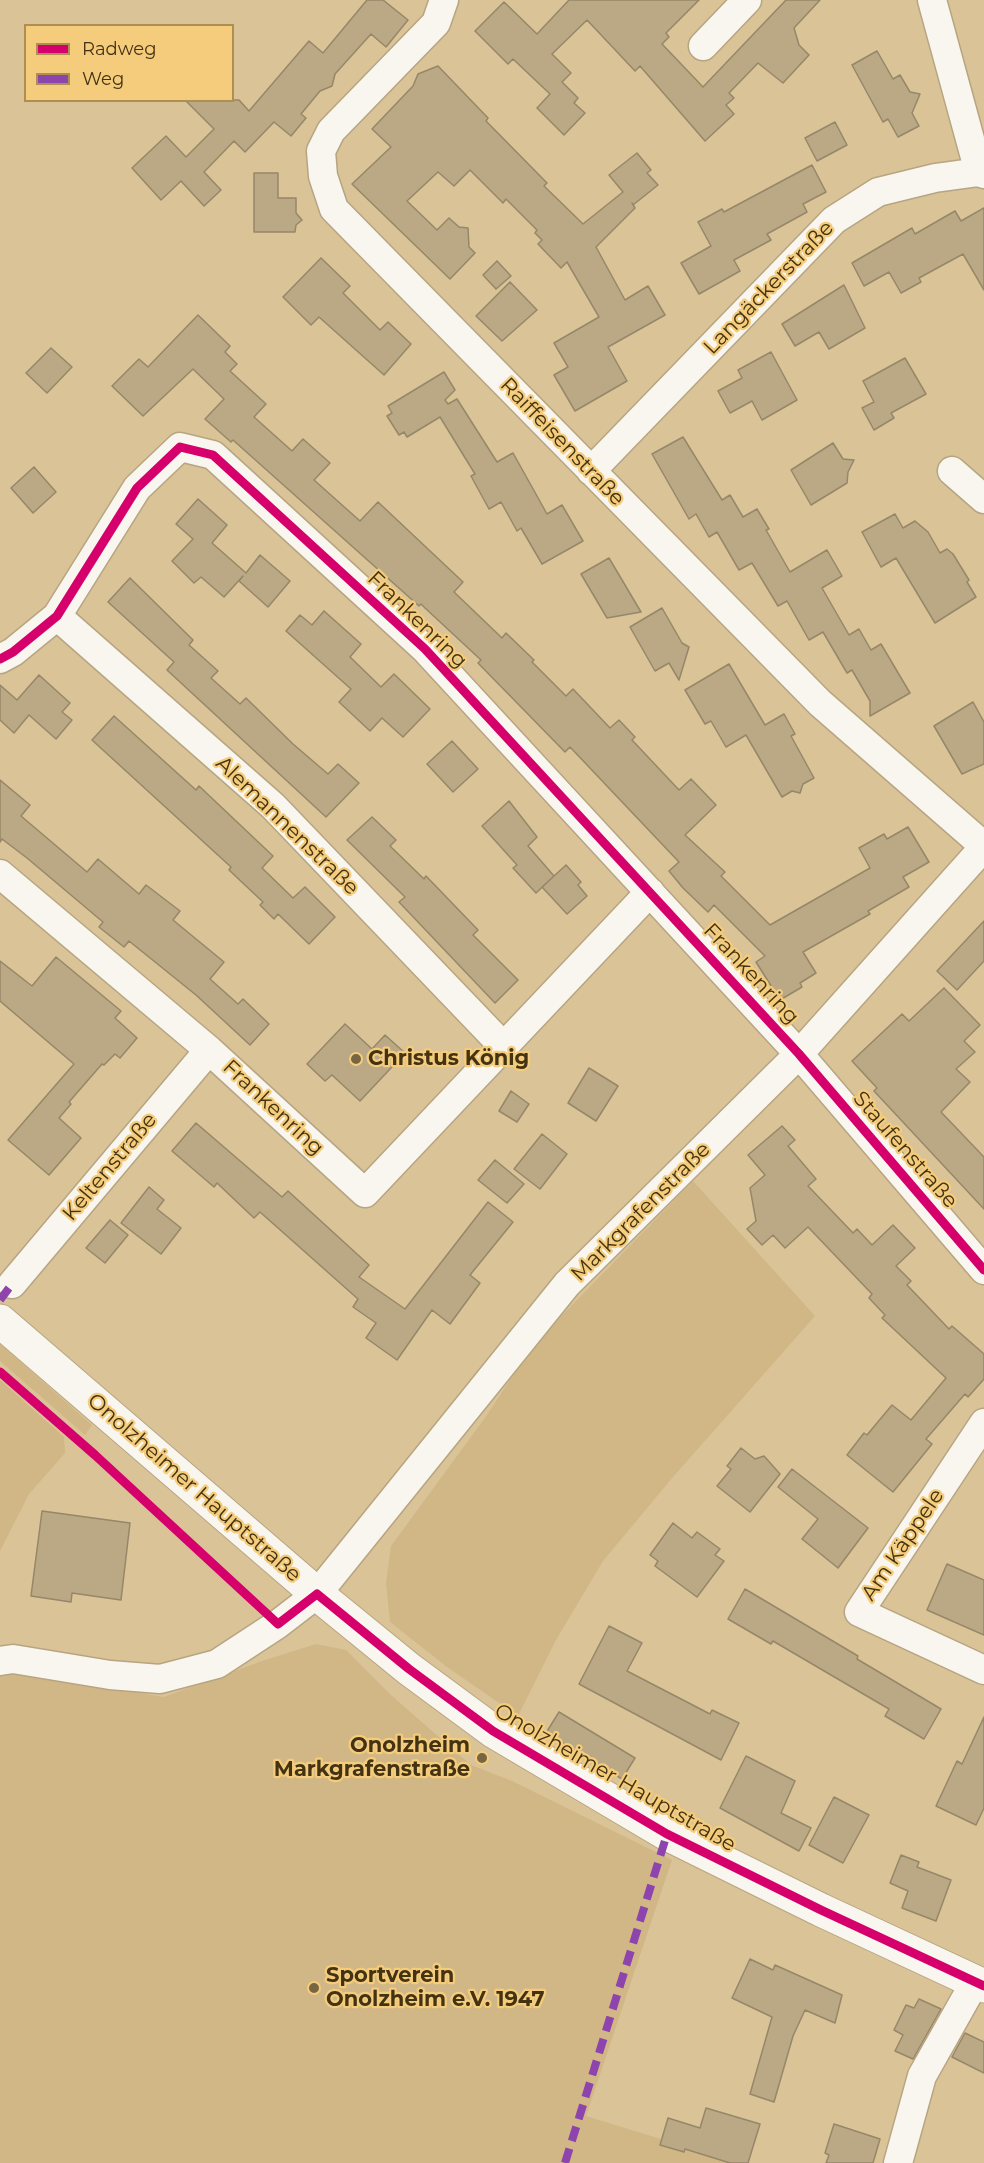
<!DOCTYPE html>
<meta charset="utf-8">
<style>
body{margin:0}
#map{position:relative;width:984px;height:2163px;overflow:hidden;background:#d9c397;font-family:Montserrat,sans-serif}
canvas{display:block}
.legend{position:absolute;left:24px;top:24px;width:210px;height:78px;box-sizing:border-box;background:#f4cc7c;border:2px solid #ad8f52;margin:0;padding:8px 10px;list-style:none;font-size:18px;color:#433312}
.legend li{display:flex;align-items:center;gap:12px;height:30px}
.legend b{width:30px;border:2px solid #ad8f52}
</style>
<div id="map">
<canvas width="984" height="2163"></canvas>
<ul class="legend">
<li><b style="height:8px;background:#d6006c"></b>Radweg</li>
<li><b style="height:8px;background:#8e44ad"></b>Weg</li>
</ul>
</div>
<script>
const ctx = document.querySelector('canvas').getContext('2d');
ctx.lineJoin = 'round';
function fill(path, color) {
  ctx.fillStyle = color;
  ctx.fill(path, 'evenodd');
}
function poly(rows) {
  const path = new Path2D();
  for (const r of rows) {
    path.moveTo(r[0], r[1]);
    for (let i = 2; i < r.length; i += 2) path.lineTo(r[i], r[i + 1]);
  }
  return path;
}
function stroke(path, color, width, dash) {
  ctx.strokeStyle = color;
  ctx.lineWidth = width;
  ctx.lineCap = dash ? 'butt' : 'round';
  ctx.setLineDash(dash || []);
  ctx.stroke(path);
}
function label(font, color, halo, rows, align = 'center') {
  ctx.font = font + ' Montserrat,sans-serif';
  ctx.lineWidth = 4.5;
  ctx.setLineDash([]);
  ctx.textBaseline = 'middle';
  ctx.strokeStyle = halo;
  ctx.fillStyle = color;
  for (const [text, x, y, turn = 0] of rows) {
    ctx.save();
    ctx.translate(x, y);
    ctx.rotate((+turn || 0) * Math.PI / 180);
    ctx.textAlign = isNaN(turn) ? turn : align;
    if (halo) ctx.strokeText(text, 0, 0);
    ctx.fillText(text, 0, 0);
    ctx.restore();
  }
}
fill(poly([
 [693,1181,815,1316,673,1477,603,1561,556,1640,518,1716,447,1667,390,1622,386,1583,391,1546,487,1415,532,1346],
 [0,1344,92,1425,85,1435,0,1361],
 [0,1380,64,1437,65,1453,29,1494,0,1551],
 [316,1644,346,1650,392,1696,471,1765,512,1781,672,1860,586,2116,739,2163,0,2163,0,1670,164,1697,262,1661]
]), '#d1b786');
const building = poly([
 [367,0,383,0,408,20,386,47,371,34,335,74,332,86,320,91,301,114,306,118,291,136,274,122,245,152,234,141,204,172,221,190,204,206,181,181,161,200,132,168,166,136,186,157,214,129,185,100,239,100,249,111,309,41,323,53,367,0],
 [569,0,699,0,666,33,669,37,662,44,703,87,786,0,820,0,794,28,799,45,809,55,783,83,758,63,729,93,734,98,726,105,734,114,705,141,640,66,635,71,587,20,552,54,571,73,562,82,578,98,574,103,585,113,564,135,537,108,550,94,513,59,508,64,475,31,504,2,537,34,569,0],
 [877,51,893,79,900,75,910,92,920,94,912,113,919,126,898,137,888,119,883,122,852,65,877,51],
 [438,66,488,118,486,121,547,183,544,186,583,224,623,192,609,175,637,153,651,170,647,173,658,185,633,205,632,203,635,208,596,247,625,300,648,286,665,315,608,347,627,381,575,411,554,375,568,367,554,343,599,317,567,262,561,268,538,244,542,240,535,233,537,230,506,199,503,203,470,170,454,186,438,172,407,201,437,230,449,218,459,227,468,228,469,247,475,253,450,279,352,184,391,147,372,129,413,86,418,74,438,66],
 [835,122,847,145,817,161,805,138,835,122],
 [812,165,826,192,803,204,807,212,767,234,771,240,734,260,740,271,699,294,681,263,711,246,698,222,722,209,724,212,812,165],
 [254,173,278,173,278,198,296,198,296,213,302,220,296,225,295,232,254,232,254,173],
 [984,208,984,290,963,254,919,278,921,282,901,293,889,272,864,286,852,263,912,228,915,234,955,211,961,221,984,208],
 [321,258,350,286,343,293,380,330,388,322,411,344,384,375,319,317,311,325,283,297,321,258],
 [497,261,511,276,496,289,483,275,497,261],
 [510,282,537,310,502,341,476,316,510,282],
 [844,285,865,328,829,349,819,332,795,346,782,324,844,285],
 [198,315,230,346,225,352,237,364,230,371,266,404,254,417,292,451,303,439,330,463,314,480,360,521,378,502,463,582,454,592,502,638,506,633,534,660,532,662,566,696,573,689,610,728,619,720,635,737,632,740,679,790,691,779,716,805,685,835,725,872,721,876,770,925,870,868,859,848,884,834,887,839,908,827,929,862,903,877,909,887,868,911,870,914,803,952,816,973,800,983,802,987,780,1000,756,962,765,956,714,905,708,912,683,888,669,871,679,862,570,747,565,752,478,663,481,660,425,608,421,604,419,606,233,440,231,442,205,419,224,399,193,369,143,416,112,386,139,359,148,367,198,315],
 [51,348,72,367,47,393,26,373,51,348],
 [771,352,797,400,762,420,752,401,730,413,718,391,742,378,738,370,771,352],
 [905,358,926,394,891,413,894,418,874,430,862,408,874,402,863,381,905,358],
 [444,372,455,390,445,400,448,404,457,399,497,462,513,453,547,514,562,505,583,541,542,564,521,528,517,531,501,502,489,509,471,476,475,474,440,417,407,437,404,432,399,435,387,416,392,413,388,406,444,372],
 [683,437,722,500,730,495,743,517,757,509,769,529,766,530,790,572,827,550,842,576,822,588,849,635,859,629,871,650,881,644,910,693,870,716,870,701,852,670,847,673,823,632,809,640,787,601,778,606,752,563,739,570,717,532,709,537,696,514,689,519,652,454,683,437],
 [833,443,843,459,854,460,848,472,847,483,811,505,791,470,833,443],
 [34,467,56,492,33,513,11,488,34,467],
 [198,499,227,525,212,543,246,573,260,555,290,581,268,607,239,581,243,576,224,597,201,577,194,583,172,561,193,539,176,524,198,499],
 [895,514,903,528,915,521,928,532,940,553,947,549,953,554,969,580,967,582,976,597,935,623,896,558,881,567,862,532,895,514],
 [609,558,641,612,607,618,581,574,609,558],
 [130,578,193,640,189,645,218,671,211,678,240,704,246,698,293,744,328,774,338,764,359,783,326,817,167,670,174,662,108,602,130,578],
 [662,608,682,643,689,647,679,680,669,663,655,671,630,627,662,608],
 [324,611,361,644,350,657,381,687,394,674,430,709,403,737,382,718,370,731,339,702,351,689,286,631,300,615,312,625,324,611],
 [729,664,765,725,784,714,795,734,791,736,814,778,803,784,800,793,792,791,782,797,746,735,726,747,711,721,705,724,685,690,729,664],
 [39,675,70,703,62,712,72,720,56,739,29,715,14,733,0,720,0,685,17,700,39,675],
 [973,702,984,722,984,764,962,774,934,726,973,702],
 [114,716,196,790,199,786,273,856,262,868,293,898,305,887,335,917,309,944,278,914,274,919,260,905,263,902,229,870,231,867,92,740,114,716],
 [452,741,478,769,453,792,427,764,452,741],
 [0,780,30,805,21,816,87,872,98,859,139,894,146,885,180,911,173,920,224,962,210,979,238,1004,243,999,269,1024,250,1045,196,995,129,941,124,947,99,927,103,922,27,858,2,839,0,842,0,780],
 [509,801,537,837,528,846,554,876,536,893,513,868,517,865,482,826,509,801],
 [372,817,396,840,390,846,424,879,426,876,478,930,473,935,518,980,495,1003,399,902,405,897,347,840,372,817],
 [566,865,581,882,578,885,587,896,567,914,542,887,566,865],
 [984,921,984,961,957,990,937,971,984,921],
 [56,957,121,1011,115,1018,137,1038,120,1058,115,1054,104,1065,102,1064,69,1102,71,1104,59,1118,81,1138,49,1175,8,1140,74,1064,0,1001,0,961,32,986,56,957],
 [944,988,980,1025,964,1041,975,1052,956,1069,970,1082,941,1112,984,1157,984,1209,874,1091,877,1088,852,1061,902,1014,909,1021,944,988],
 [345,1024,372,1049,385,1035,405,1053,360,1101,332,1075,325,1081,307,1064,345,1024],
 [589,1068,618,1086,596,1121,568,1103,589,1068],
 [511,1091,529,1104,517,1122,499,1111,511,1091],
 [196,1123,282,1197,288,1191,369,1265,359,1277,405,1309,488,1202,513,1222,470,1275,480,1283,450,1324,432,1310,397,1360,366,1338,376,1323,353,1307,358,1299,260,1212,254,1218,217,1183,214,1187,172,1151,196,1123],
 [782,1126,795,1140,788,1146,816,1179,808,1186,853,1233,857,1229,872,1245,893,1225,915,1248,896,1266,911,1281,907,1285,949,1329,952,1326,984,1354,984,1379,968,1397,965,1394,926,1439,932,1444,893,1492,847,1455,864,1433,867,1435,892,1405,911,1420,946,1378,882,1318,885,1315,869,1298,872,1294,808,1227,785,1248,773,1235,762,1245,747,1229,756,1221,750,1188,765,1175,748,1155,782,1126],
 [542,1134,567,1154,540,1189,514,1169,542,1134],
 [495,1160,524,1184,507,1203,478,1180,495,1160],
 [149,1187,164,1200,157,1209,181,1228,161,1254,121,1223,149,1187],
 [110,1220,128,1235,105,1263,86,1248,110,1220],
 [741,1448,755,1459,764,1456,780,1474,750,1512,717,1486,731,1469,727,1466,741,1448],
 [792,1469,868,1528,838,1568,802,1539,818,1519,778,1487,792,1469],
 [42,1511,130,1523,121,1600,72,1593,71,1602,31,1596,42,1511],
 [673,1523,692,1538,697,1532,720,1549,715,1555,724,1561,697,1597,655,1566,658,1561,650,1555,673,1523],
 [947,1564,984,1580,984,1635,927,1610,947,1564],
 [745,1589,858,1656,857,1659,941,1709,924,1739,885,1716,889,1709,773,1641,771,1644,728,1619,745,1589],
 [609,1626,642,1643,627,1671,710,1714,712,1710,739,1723,721,1760,579,1684,609,1626],
 [559,1712,635,1758,622,1779,546,1733,559,1712],
 [984,1717,984,1808,976,1825,936,1806,957,1761,962,1764,984,1717],
 [746,1756,795,1781,781,1813,811,1828,799,1851,720,1808,746,1756],
 [834,1797,869,1815,843,1863,809,1845,834,1797],
 [901,1855,919,1862,917,1867,951,1880,936,1921,902,1908,908,1891,890,1883,901,1855],
 [750,1959,773,1970,775,1965,842,1995,835,2023,805,2010,793,2036,774,2102,750,2094,772,2017,732,1998,750,1959],
 [919,1999,941,2009,913,2059,895,2051,903,2035,894,2030,906,2005,914,2008,919,1999],
 [965,2033,984,2042,984,2073,952,2057,965,2033],
 [706,2108,760,2124,748,2163,730,2163,685,2149,684,2152,660,2145,668,2118,700,2128,706,2108],
 [834,2124,880,2139,873,2163,826,2163,829,2155,825,2153,834,2124]
]);
fill(building, '#bba986');
stroke(building, '#968768', 1.5);
const street = poly([
 [444,0,436,23,331,131,321,151,323,176,334,209,820,703,984,846],
 [932,0,979,172],
 [703,46,747,0],
 [591,471,834,220,878,192,935,178,979,172,984,174],
 [952,471,984,499],
 [57,616,273,806,505,1048],
 [0,659,13,652,57,616,137,488,180,447,213,455,425,649,799,1054,984,1270],
 [0,874,209,1050,365,1193,650,892],
 [12,1284,209,1050],
 [984,1423,859,1612,984,1670],
 [0,1661,13,1659,110,1675,160,1679,217,1664,278,1624,317,1594,567,1284,799,1054,984,847],
 [898,2163,922,2076,975,1982]
]);
const secondary = poly([
 [0,1321,317,1594,409,1669,493,1731,667,1834,821,1910,984,1986]
]);
stroke(street, '#b7a582', 31);
stroke(secondary, '#b7a582', 35);
stroke(street, '#f9f6ef', 28);
stroke(secondary, '#f9f6ef', 33);
stroke(poly([
 [0,1300,12,1284],
 [565,2163,667,1834]
]), '#8e44ad', 8, [15, 8]);
stroke(poly([
 [0,659,13,652,57,616,137,488,180,447,213,455,425,649,799,1054,984,1270],
 [0,1372,95,1455,278,1624,317,1594,409,1669,493,1731,618,1805,667,1834,821,1910,984,1986]
]), '#d6006c', 9);
for (const [x, y, r, color] of [
 [356,1059,6,"#786541"],
 [482,1758,6,"#786541"],
 [314,1988,6,"#786541"]
]) {
  const dot = new Path2D();
  dot.arc(x, y, r, 0, 2 * Math.PI);
  ctx.fillStyle = color;
  ctx.fill(dot);
  stroke(dot, '#f4cc7c', 2);
}
label('21px', '#433312', '#f4cc7c', [
 ["Langäckerstraße",769,288,-46],
 ["Raiffeisenstraße",562,442,46],
 ["Frankenring",417,620,44],
 ["Alemannenstraße",287,826,44],
 ["Frankenring",751,974,47],
 ["Frankenring",273,1108,43],
 ["Staufenstraße",905,1150,49],
 ["Keltenstraße",110,1167,-50],
 ["Markgrafenstraße",641,1212,-45],
 ["Onolzheimer Hauptstraße",194,1488,41],
 ["Am Käppele",903,1545,-56],
 ["Onolzheimer Hauptstraße",615,1778,30]
]);
label('bold 21px', '#433312', '#f4cc7c', [
 ["Christus König",368,1059],
 ["Onolzheim",470,1746,"right"],
 ["Markgrafenstraße",470,1770,"right"],
 ["Sportverein",326,1976],
 ["Onolzheim e.V. 1947",326,2000]
], 'left');
</script>
